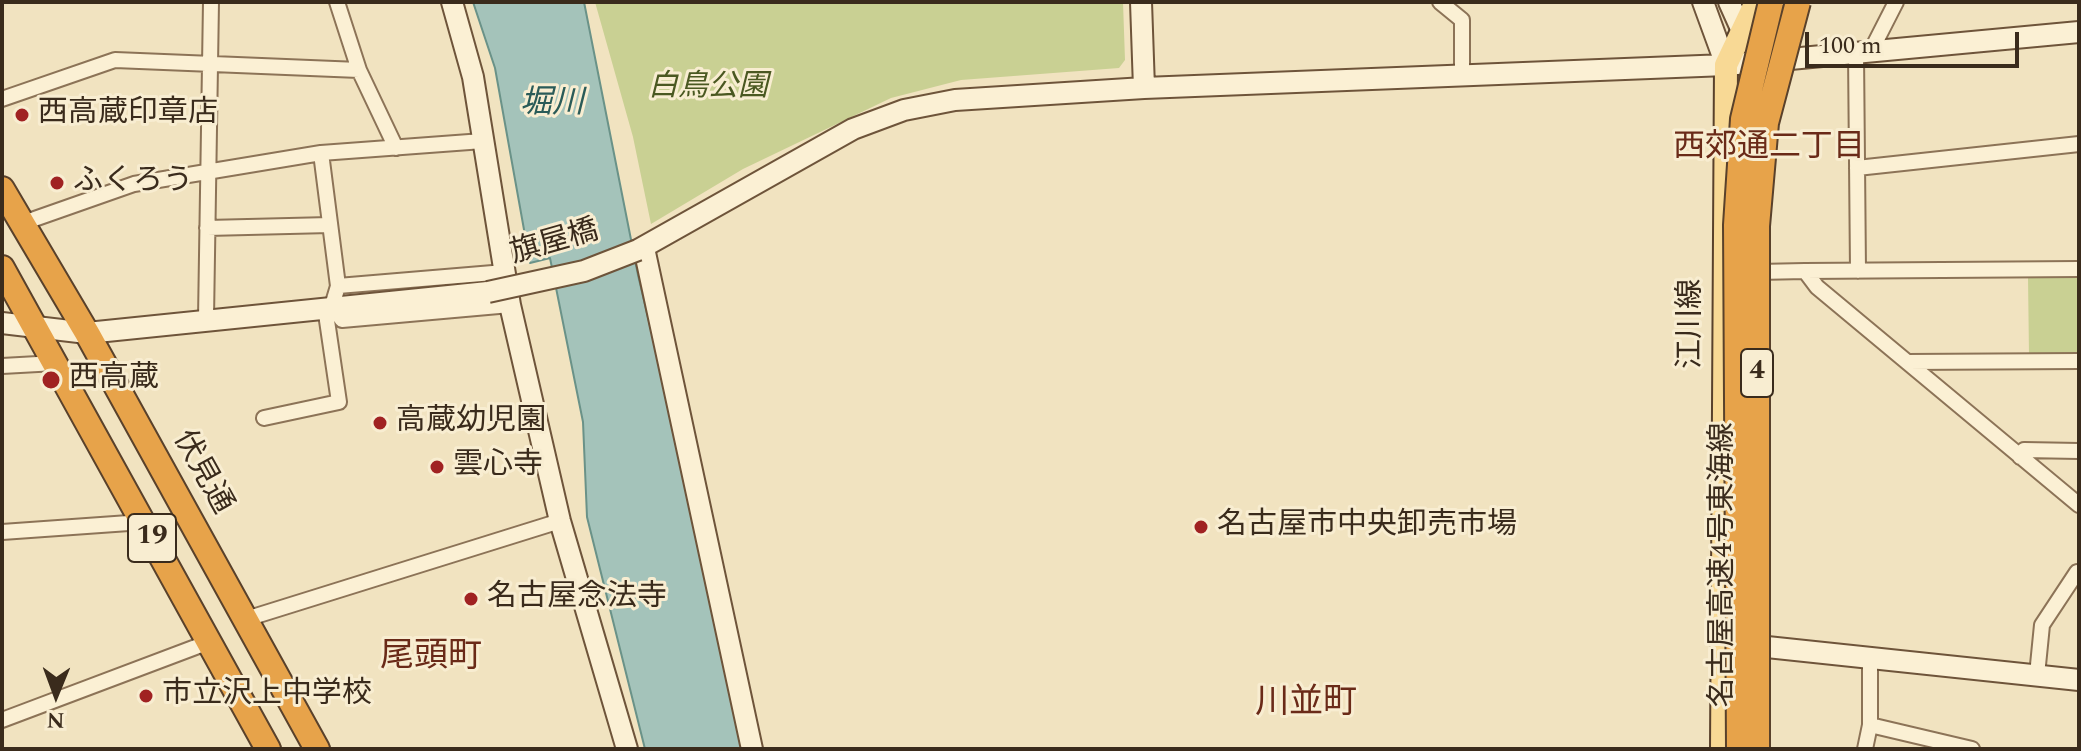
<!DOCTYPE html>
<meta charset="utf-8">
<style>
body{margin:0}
#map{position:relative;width:2081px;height:751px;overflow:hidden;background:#f1e3c0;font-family:Spectral,serif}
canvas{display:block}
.frame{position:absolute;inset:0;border:4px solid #3a2b1c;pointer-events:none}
.north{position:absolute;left:16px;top:655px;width:80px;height:80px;-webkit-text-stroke:6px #f8edd1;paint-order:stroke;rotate:181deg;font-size:22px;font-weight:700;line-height:32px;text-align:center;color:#3a2b1c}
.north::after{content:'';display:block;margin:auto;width:28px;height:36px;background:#3a2b1c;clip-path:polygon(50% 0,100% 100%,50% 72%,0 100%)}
.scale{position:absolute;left:1805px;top:32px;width:214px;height:36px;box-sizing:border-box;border:4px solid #3a2b1c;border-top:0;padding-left:10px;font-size:24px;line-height:28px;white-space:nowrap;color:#3a2b1c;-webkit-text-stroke:6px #f8edd1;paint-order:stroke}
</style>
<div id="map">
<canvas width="2081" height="751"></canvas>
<div class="frame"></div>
<div class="north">N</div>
<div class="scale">100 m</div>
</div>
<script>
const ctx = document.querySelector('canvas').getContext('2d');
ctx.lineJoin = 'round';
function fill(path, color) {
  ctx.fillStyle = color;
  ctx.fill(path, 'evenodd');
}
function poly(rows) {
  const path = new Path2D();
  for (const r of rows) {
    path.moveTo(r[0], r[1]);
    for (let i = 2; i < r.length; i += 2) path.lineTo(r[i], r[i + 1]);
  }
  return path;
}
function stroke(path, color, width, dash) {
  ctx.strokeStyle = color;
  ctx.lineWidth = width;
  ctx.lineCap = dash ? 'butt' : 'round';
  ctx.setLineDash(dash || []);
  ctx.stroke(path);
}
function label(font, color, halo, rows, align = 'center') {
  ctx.font = font + ' Spectral,"Noto Sans JP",serif';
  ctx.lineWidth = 6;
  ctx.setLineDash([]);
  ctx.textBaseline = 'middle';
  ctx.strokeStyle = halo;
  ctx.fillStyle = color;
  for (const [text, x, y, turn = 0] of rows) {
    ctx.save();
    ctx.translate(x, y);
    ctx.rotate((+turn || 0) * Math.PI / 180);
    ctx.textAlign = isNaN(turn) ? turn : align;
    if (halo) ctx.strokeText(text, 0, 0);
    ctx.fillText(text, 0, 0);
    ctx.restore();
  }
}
fill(poly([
 [595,2,1123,2,1125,60,1119,68,961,80,891,98,743,169,651,224,633,137],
 [2079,277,2079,354,2029,355,2028,278]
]), '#c9d093');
const water = poly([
 [473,2,584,2,638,275,728,656,745,749,645,749,587,517,583,422,550,258,530,263,495,68,473,2]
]);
fill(water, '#a4c3ba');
stroke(water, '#6a9288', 2);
const street = poly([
 [337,2,359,70,396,148],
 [1440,2,1462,20,1462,76],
 [1871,51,1896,2],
 [1856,53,1858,271],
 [2,99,115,60,359,70],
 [321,153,338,286,332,306,342,320,510,305],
 [1857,168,2079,144],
 [23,223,134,184,321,153,483,141],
 [207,228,330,225],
 [1805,271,2079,269],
 [1758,272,1805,271,1817,287,2079,505],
 [338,286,505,272],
 [206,318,211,2],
 [1907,362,2079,361],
 [2,366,56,363],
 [264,418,339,402,325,307],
 [2020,457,2024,450,2079,451],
 [2,532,143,522],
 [246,619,560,521],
 [2037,675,2042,625,2077,572,2079,574],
 [2,720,209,642],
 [1870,725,1972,749],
 [1865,749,1870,725,1870,658]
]);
const secondary = poly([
 [452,2,473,77,510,305,560,521,627,749],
 [1141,2,1144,88],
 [1703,2,1726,65],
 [1729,2,1747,42],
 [644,248,752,749],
 [638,250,853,129,904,110,955,100,1144,88,1726,65,2079,32],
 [2,323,87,333,488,292],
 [1767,647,2079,680]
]);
const primary = poly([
 [1722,749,1726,65,1756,2]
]);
const highway = poly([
 [2,189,87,333,317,749],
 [2,268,268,749]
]);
stroke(street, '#8c7357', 18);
stroke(secondary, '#6e543a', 24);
stroke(primary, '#59412b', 26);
stroke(highway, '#59412b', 28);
stroke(street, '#fbf0d4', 14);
stroke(secondary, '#fbf0d4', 20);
stroke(primary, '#f8d995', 22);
stroke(highway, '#e7a34a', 24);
const secondaryBridge = poly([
 [488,292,584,271,638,250]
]);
const highwayBridge = poly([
 [1739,749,1736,225,1743,119,1771,2],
 [1757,749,1757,226,1766,123,1798,2]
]);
stroke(secondaryBridge, '#6e543a', 24, []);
stroke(highwayBridge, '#59412b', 28, []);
stroke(secondaryBridge, '#fbf0d4', 20);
stroke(highwayBridge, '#e7a34a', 24);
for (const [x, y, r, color] of [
 [22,115,8,"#a02222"],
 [57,183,8,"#a02222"],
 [51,380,10,"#a02222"],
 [380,423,8,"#a02222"],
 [437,467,8,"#a02222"],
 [1201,527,8,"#a02222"],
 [471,599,8,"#a02222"],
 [146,696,8,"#a02222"]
]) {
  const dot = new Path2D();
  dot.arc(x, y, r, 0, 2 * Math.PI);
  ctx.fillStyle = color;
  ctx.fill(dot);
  stroke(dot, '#f8edd1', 3);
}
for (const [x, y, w] of [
 [1757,373,32],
 [152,538,48]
]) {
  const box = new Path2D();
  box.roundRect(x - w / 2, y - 24, w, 48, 6);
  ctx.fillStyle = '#f8edd1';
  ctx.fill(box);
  stroke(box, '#3a2b1c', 2);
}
label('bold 28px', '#3a2b1c', null, [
 ["4",1757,373],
 ["19",152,538]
]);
label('italic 30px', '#4a5821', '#f8edd1', [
 ["白鳥公園",708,89]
]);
label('30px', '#3a2b1c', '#f8edd1', [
 ["西高蔵印章店",38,115],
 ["ふくろう",73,183],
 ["西高蔵",69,380],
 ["高蔵幼児園",396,423],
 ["雲心寺",453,467],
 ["名古屋市中央卸売市場",1217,527],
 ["名古屋念法寺",487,599],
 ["市立沢上中学校",162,696]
], 'left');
label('30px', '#3a2b1c', '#f8edd1', [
 ["旗屋橋",555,244,-16],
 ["江川線",1693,324,-90],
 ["伏見通",201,473,61],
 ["名古屋高速4号東海線",1725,565,-90]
]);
label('italic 32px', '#2a5b58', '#f8edd1', [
 ["堀川",552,106]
]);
label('32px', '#6a2a18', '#f8edd1', [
 ["西郊通二丁目",1769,150]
]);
label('34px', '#6a2a18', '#f8edd1', [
 ["尾頭町",431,659],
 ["川並町",1306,705]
]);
</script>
